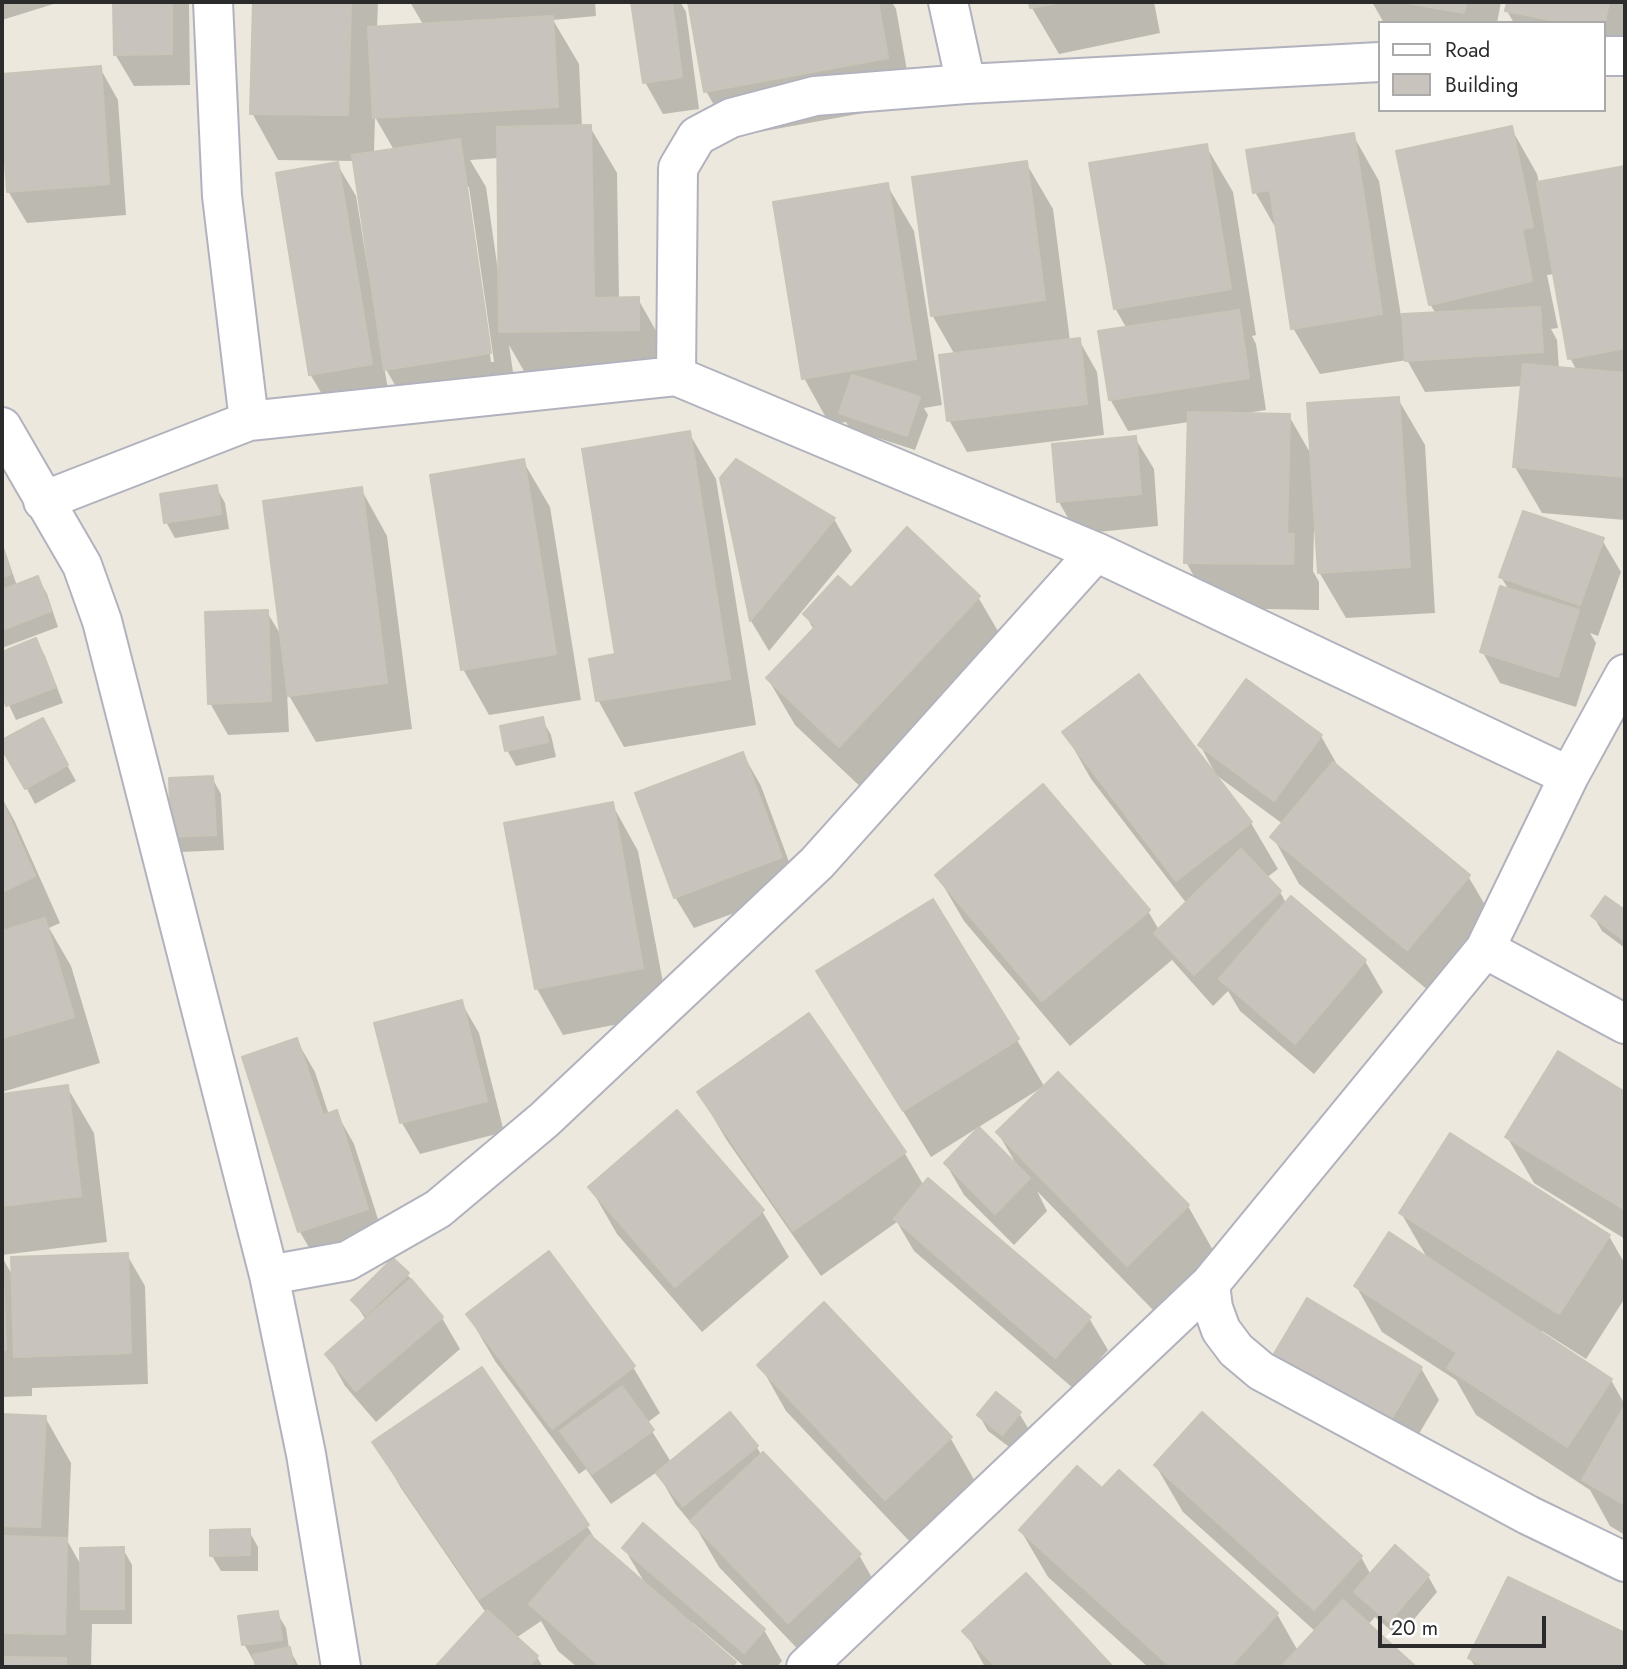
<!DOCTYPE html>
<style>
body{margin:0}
#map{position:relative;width:1627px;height:1669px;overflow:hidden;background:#ece8dd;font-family:Jost,sans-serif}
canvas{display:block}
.frame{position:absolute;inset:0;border:4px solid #2b2b2b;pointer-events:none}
.legend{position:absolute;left:1378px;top:21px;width:228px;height:91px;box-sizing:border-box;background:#fff;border:2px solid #aaa;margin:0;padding:9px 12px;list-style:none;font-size:21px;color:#2b2b2b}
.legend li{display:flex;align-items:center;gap:14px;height:35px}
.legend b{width:35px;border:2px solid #aaa}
.scale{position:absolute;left:1378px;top:1616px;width:168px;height:32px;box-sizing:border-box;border:4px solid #2b2b2b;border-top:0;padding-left:9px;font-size:21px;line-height:24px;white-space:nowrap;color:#2b2b2b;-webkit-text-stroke:5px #fff;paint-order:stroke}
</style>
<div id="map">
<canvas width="1627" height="1669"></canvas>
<div class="frame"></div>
<ul class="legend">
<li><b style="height:9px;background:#fff"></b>Road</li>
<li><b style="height:19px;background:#c8c4bd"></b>Building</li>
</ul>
<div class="scale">20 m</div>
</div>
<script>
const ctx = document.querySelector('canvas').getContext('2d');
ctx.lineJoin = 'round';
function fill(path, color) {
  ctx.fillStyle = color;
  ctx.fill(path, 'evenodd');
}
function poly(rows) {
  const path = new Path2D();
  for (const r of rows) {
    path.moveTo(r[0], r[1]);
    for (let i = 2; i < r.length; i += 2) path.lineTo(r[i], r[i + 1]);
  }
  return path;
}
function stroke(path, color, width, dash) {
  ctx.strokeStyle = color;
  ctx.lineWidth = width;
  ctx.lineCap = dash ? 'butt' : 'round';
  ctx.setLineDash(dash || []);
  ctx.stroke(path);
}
fill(poly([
 [2,2,60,2,2,20],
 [115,2,189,2,190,85,134,86,115,54],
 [255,2,378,2,377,29,424,26,410,2,595,2,596,16,553,20,579,64,582,127,590,127,617,173,619,299,638,299,664,345,665,376,528,378,509,345,517,399,413,416,384,366,389,395,329,406,310,374,337,164,356,196,368,269,371,268,355,161,278,160,252,113],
 [375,117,394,150,374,153],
 [499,158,500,271,498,271,486,187,470,160],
 [465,187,469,187,494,362,491,362],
 [633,2,686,2,681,3,686,12,699,109,663,114,645,82],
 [689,2,892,2,896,9,913,104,732,137,706,91],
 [1031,2,1154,2,1160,33,1059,54,1032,8],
 [1372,2,1501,2,1497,23,1384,23],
 [1508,2,1625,2,1625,74,1604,70,1604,23,1514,23,1507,11],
 [100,68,118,100,126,215,27,223,8,191,2,76],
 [1511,128,1537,174,1539,183,1625,167,1625,520,1542,513,1515,467,1523,386,1425,392,1407,360,1320,374,1293,328,1278,232,1255,192,1353,135,1379,181,1401,316,1436,314,1430,304],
 [1555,274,1570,358,1577,371,1559,369,1557,340,1551,329,1558,328,1547,275],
 [1206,146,1233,192,1256,335,1252,336,1256,344,1266,410,1247,413,1247,415,1289,416,1312,456,1398,399,1425,445,1435,613,1346,618,1319,572,1317,531,1314,531,1313,571,1319,582,1319,610,1212,608,1186,562,1189,422,1128,431,1110,399,1127,329,1115,308],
 [1026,163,1053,209,1070,341,1079,340,1097,372,1104,435,967,452,949,420,955,355,932,315],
 [887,185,914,231,942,405,924,408,928,415,915,450,850,429,846,422,830,425,804,378],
 [689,433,716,479,756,725,624,747,598,700,617,655],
 [1135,438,1154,469,1158,526,1077,534,1059,502,1054,446],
 [523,461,550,507,581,700,489,715,463,669],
 [722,479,834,519,852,551,769,651,751,621],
 [216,487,225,503,229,529,175,538,166,522],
 [361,489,387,536,412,729,316,742,287,692,289,732,228,735,210,703,267,612,282,637],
 [1602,540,1621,572,1598,636,1590,633,1596,643,1576,707,1500,683,1482,651,1509,590,1501,577],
 [2,542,17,586,38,578,47,594,58,627,2,648],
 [851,590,978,597,1005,643,866,792,795,725,768,679,814,630,805,614],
 [36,640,45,656,63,703,16,720,2,690,2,654],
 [542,719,551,735,556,757,516,766,507,750],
 [42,720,76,781,35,804,2,742],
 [1065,733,1214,774,1215,773,1200,745,1321,736,1339,768,1468,876,1495,922,1434,995,1299,884,1273,837,1283,824,1216,775,1251,823,1278,869,1266,878,1280,892,1286,903,1365,961,1383,992,1314,1074,1240,1011,1228,991,1213,1006,1172,960,1070,1046,964,921,937,875,1148,911,1159,930,1187,904,1091,779],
 [743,754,761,786,799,889,694,928,675,897],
 [212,778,221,794,224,850,182,852,173,837],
 [2,798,15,822,60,923,49,928,71,966,100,1063,2,1092],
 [612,804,638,851,669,1014,563,1035,537,989],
 [1606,898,1625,912,1625,948,1602,931,1593,916],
 [818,972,1017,1040,1044,1086,931,1157],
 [461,1002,479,1033,504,1132,420,1154,402,1123,376,1024],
 [297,1041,315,1072,329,1115,336,1112,354,1144,385,1241,318,1263,300,1232,244,1058],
 [1558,1053,1625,1094,1625,1239,1534,1183,1507,1137],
 [67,1087,94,1133,107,1242,2,1255,2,1096],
 [699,1093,904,1152,924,1186,1089,1318,1108,1350,1074,1389,914,1251,897,1222,821,1276,726,1139],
 [998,1133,1188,1206,1214,1252,1154,1311,1037,1191,1047,1211,1014,1245,964,1195,946,1164,1018,1167],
 [590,1187,762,1211,789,1257,702,1332,617,1234],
 [1401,1213,1609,1236,1625,1264,1625,1298,1586,1359,1542,1331,1541,1334,1611,1380,1625,1405,1625,1535,1610,1526,1590,1490,1476,1415,1456,1380,1382,1332,1356,1286,1429,1261],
 [127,1255,145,1286,148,1384,32,1388,32,1396,2,1397,2,1257,14,1278],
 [407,1274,442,1318,460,1349,376,1422,345,1386,327,1354,366,1320,353,1300],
 [824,1305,951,1439,977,1485,913,1545,786,1411,760,1365],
 [468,1315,633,1367,660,1413,647,1423,671,1462,756,1446,762,1456,859,1555,886,1602,815,1667,719,1567,698,1531,676,1505,657,1472,611,1504,586,1469,579,1474,495,1361],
 [1421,1368,1439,1400,1401,1464,1288,1396],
 [1019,1413,1028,1428,1012,1449,988,1431,979,1415],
 [1202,1415,1361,1557,1371,1575,1428,1576,1437,1592,1399,1637,1375,1617,1368,1625,1413,1667,1148,1667,1048,1577,1021,1531,1102,1491,1119,1472,1277,1614,1298,1651,1316,1632,1183,1512,1156,1466],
 [2,1416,45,1417,71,1463,68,1542,82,1567,123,1549,132,1565,132,1624,92,1624,91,1667,2,1667],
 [375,1442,587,1526,598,1544,646,1585,624,1548,764,1630,782,1661,777,1667,745,1667,693,1623,691,1626,737,1667,577,1667,558,1651,541,1621,516,1638,537,1657,543,1667,438,1667,486,1613,401,1488],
 [249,1531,258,1547,258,1571,221,1571,212,1556],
 [1026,1575,1111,1667,985,1667,965,1631],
 [1509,1579,1625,1635,1625,1667,1475,1667,1470,1658],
 [277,1613,286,1628,289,1648,299,1667,257,1667,256,1660,253,1660,244,1644]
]), '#0003');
const building = poly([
 [113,2,172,2,172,54,114,55,113,2],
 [253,2,351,2,348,115,250,114,253,2],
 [672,2,682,77,643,83,631,2,672,2],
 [688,2,878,2,888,58,704,92,688,2],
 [1029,2,1063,2,1030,8,1029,2],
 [1402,2,1466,2,1464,13,1402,2],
 [1507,2,1609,2,1604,26,1604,23,1567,23,1505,11,1507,2],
 [553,16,558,107,373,118,368,27,553,16],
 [101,66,109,184,7,192,2,122,2,74,101,66],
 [591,125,594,298,639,297,639,330,499,332,497,127,591,125],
 [1512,126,1533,227,1522,229,1532,281,1429,305,1396,151,1512,126],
 [1354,133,1382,314,1291,329,1270,190,1253,193,1246,150,1354,133],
 [460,139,491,353,384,370,352,155,460,139],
 [1207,144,1231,289,1114,309,1089,163,1207,144],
 [1027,161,1045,300,931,316,912,177,1027,161],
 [338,162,372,364,309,375,276,173,338,162],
 [1625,166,1625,348,1568,359,1537,182,1625,166],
 [888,183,916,359,802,379,773,202,888,183],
 [1540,307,1543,352,1405,361,1402,314,1540,307],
 [1239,310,1249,378,1109,400,1098,331,1239,310],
 [1080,338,1087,404,947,421,939,355,1080,338],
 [1523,364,1625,373,1625,477,1513,467,1523,364],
 [852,375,920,397,907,436,839,413,852,375],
 [1399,397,1410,567,1318,573,1307,403,1399,397],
 [1188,412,1290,414,1287,534,1294,534,1293,564,1184,563,1188,412],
 [690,431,730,679,596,701,589,659,615,654,582,449,690,431],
 [1136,436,1141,494,1057,502,1052,444,1136,436],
 [524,459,556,654,461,670,430,475,524,459],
 [736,459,835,518,750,621,720,478,736,459],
 [217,485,221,514,164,523,160,494,217,485],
 [362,487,387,683,288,696,263,501,362,487],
 [1523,511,1604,538,1580,605,1499,577,1523,511],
 [907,527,980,596,839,747,766,678,816,626,803,614,838,576,851,588,907,527],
 [2,546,11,574,2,577,2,546],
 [38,576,51,611,2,630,2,590,38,576],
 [1500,586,1579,610,1558,677,1480,652,1500,586],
 [268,610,271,701,208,704,205,612,268,610],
 [36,638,56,687,6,706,2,695,2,652,36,638],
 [1139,674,1252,822,1176,881,1062,732,1139,674],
 [1246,679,1322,735,1274,801,1198,745,1246,679],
 [543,717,548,742,505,751,500,726,543,717],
 [43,718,68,765,25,789,2,749,2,740,43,718],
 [743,752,782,857,674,898,635,793,743,752],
 [1333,762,1470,875,1407,950,1270,837,1333,762],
 [213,776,216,835,171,837,169,778,213,776],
 [1043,784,1150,910,1042,1001,935,875,1043,784],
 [2,801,35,876,2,892,2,801],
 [613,802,643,968,535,989,504,823,613,802],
 [1241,849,1281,891,1194,975,1154,933,1241,849],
 [1291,896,1366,960,1295,1044,1219,979,1291,896],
 [1605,896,1625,910,1625,941,1591,916,1605,896],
 [933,899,1019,1039,903,1111,816,971,933,899],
 [45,918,74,1017,2,1038,2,931,45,918],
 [462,1000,487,1101,400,1123,374,1023,462,1000],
 [809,1013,906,1152,793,1231,697,1092,809,1013],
 [297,1038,323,1115,337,1110,368,1209,298,1232,242,1057,297,1038],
 [1558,1051,1625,1092,1625,1210,1505,1137,1558,1051],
 [1058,1072,1189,1205,1127,1266,996,1132,1058,1072],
 [68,1085,81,1196,2,1206,2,1094,68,1085],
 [677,1110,764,1210,675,1287,588,1187,677,1110],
 [979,1127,1030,1178,995,1214,944,1163,979,1127],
 [1450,1133,1610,1235,1559,1314,1399,1213,1450,1133],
 [928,1178,1091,1317,1055,1358,894,1219,928,1178],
 [1389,1232,1612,1379,1567,1447,1447,1368,1457,1353,1354,1286,1389,1232],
 [549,1251,635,1366,552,1429,466,1314,549,1251],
 [128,1253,131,1353,14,1357,11,1257,128,1253],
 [2,1255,6,1350,2,1350,2,1255],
 [393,1258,409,1273,366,1315,351,1300,393,1258],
 [411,1279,443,1317,356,1391,325,1354,411,1279],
 [1307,1298,1422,1367,1383,1433,1268,1364,1307,1298],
 [824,1302,952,1437,885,1500,757,1365,824,1302],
 [482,1367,589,1525,479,1599,372,1442,482,1367],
 [622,1386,654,1430,592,1474,560,1431,622,1386],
 [996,1392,1021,1412,1002,1435,977,1415,996,1392],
 [1625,1405,1625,1505,1582,1480,1625,1405],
 [730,1412,758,1446,683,1506,656,1473,730,1412],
 [1202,1412,1362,1556,1314,1610,1154,1465,1202,1412],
 [2,1414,46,1416,40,1527,2,1526,2,1414],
 [763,1452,861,1554,788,1623,690,1521,763,1452],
 [1077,1466,1102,1488,1119,1470,1278,1613,1230,1667,1171,1667,1019,1530,1077,1466],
 [643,1523,765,1629,744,1653,622,1548,643,1523],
 [250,1529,250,1555,210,1556,210,1530,250,1529],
 [590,1535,736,1662,732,1667,601,1667,529,1604,590,1535],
 [2,1536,67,1538,65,1634,2,1633,2,1536],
 [1395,1545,1429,1575,1389,1622,1354,1592,1395,1545],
 [124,1547,124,1609,81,1609,80,1548,124,1547],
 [1026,1573,1113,1667,996,1667,962,1631,1026,1573],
 [1508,1577,1625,1633,1625,1667,1488,1667,1468,1658,1508,1577],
 [1343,1600,1414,1665,1411,1667,1281,1667,1343,1600],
 [487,1610,538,1656,528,1667,435,1667,487,1610],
 [278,1611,282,1640,242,1645,238,1616,278,1611],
 [290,1647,294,1667,256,1667,253,1655,290,1647],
 [2,1657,66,1658,66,1667,2,1667,2,1657]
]);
fill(building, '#c8c4bd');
stroke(building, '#c8c4b7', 2);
const minor = poly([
 [213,2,222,196,249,421],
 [948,2,966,84],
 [1604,56,1625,56],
 [676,376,678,168,697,136,731,118,815,96,966,84,1380,62],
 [2,427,82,565,102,621,269,1275,306,1454,341,1667],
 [43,501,249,421,676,376,1096,552,1569,776],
 [1485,949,1625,1024],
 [269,1275,347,1261,438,1209,544,1120,817,863,1096,552],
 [1210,1284,1213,1308,1221,1330,1236,1350,1261,1371,1528,1515,1625,1562],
 [806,1667,1210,1284,1485,949,1569,776,1625,674]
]);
stroke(minor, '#b1b2be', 42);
stroke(minor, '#fff', 38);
</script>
